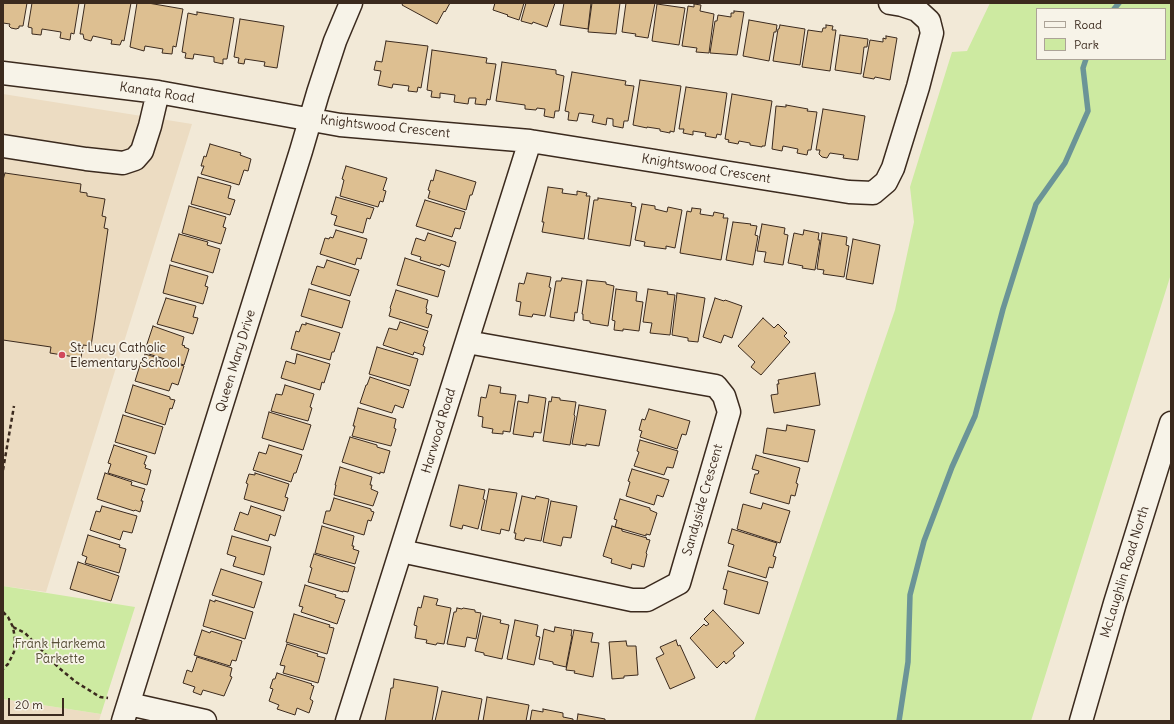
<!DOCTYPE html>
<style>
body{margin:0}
#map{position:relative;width:1174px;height:724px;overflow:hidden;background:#f2e9d7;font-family:Delius,sans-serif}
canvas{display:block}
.frame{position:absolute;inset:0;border:4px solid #3b2a1e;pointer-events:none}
.legend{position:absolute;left:1036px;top:8px;width:130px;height:52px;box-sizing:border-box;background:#f7f3e8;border:1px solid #aca397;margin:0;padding:5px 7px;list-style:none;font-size:12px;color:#3b2a1e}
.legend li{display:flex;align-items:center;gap:8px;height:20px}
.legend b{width:20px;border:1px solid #aca397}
.scale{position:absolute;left:8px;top:698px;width:56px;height:18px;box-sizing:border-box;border:2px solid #3b2a1e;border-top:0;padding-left:5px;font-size:12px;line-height:14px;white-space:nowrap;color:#3b2a1e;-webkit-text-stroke:3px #f7f3e8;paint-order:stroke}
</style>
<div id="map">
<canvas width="1174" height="724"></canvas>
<div class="frame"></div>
<ul class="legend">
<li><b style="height:5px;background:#f7f3e8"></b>Road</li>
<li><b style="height:11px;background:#cdeaa1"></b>Park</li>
</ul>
<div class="scale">20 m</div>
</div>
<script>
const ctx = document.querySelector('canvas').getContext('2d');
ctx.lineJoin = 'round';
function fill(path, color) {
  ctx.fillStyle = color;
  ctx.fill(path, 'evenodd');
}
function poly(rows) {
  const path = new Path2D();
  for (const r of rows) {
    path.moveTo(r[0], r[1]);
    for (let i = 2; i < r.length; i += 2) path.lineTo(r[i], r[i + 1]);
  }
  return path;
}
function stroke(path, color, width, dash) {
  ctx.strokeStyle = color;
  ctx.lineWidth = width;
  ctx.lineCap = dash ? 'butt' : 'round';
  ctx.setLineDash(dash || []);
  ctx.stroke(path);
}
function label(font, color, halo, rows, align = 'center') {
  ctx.font = font + ' Delius,sans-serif';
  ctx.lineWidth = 3.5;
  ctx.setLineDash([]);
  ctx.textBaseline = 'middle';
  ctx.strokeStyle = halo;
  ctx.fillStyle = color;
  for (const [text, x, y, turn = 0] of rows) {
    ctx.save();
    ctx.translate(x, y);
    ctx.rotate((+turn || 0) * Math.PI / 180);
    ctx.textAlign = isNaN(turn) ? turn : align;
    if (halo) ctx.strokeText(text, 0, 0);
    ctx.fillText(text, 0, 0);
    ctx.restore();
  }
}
fill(poly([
 [3,94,192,124,46,592,3,586],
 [3,699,101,714,99,721,3,721]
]), '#ecdcc2');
fill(poly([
 [990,3,1171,3,1171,274,1031,721,754,721,895,310,914,222,910,187,952,52,967,51],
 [1037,9,1165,9,1165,59,1037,59],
 [3,586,135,607,101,714,3,699]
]), '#cdeaa1');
stroke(poly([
 [1114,9,1119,3],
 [899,721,908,662,910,595,924,541,952,467,975,416,1003,309,1036,204,1065,163,1088,111,1083,68,1086,59]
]), '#6b9497', 5.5);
const building = poly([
 [3,3,27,3,23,26,19,26,19,28,16,29,11,28,9,26,10,24,3,23,3,3],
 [32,3,79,3,74,34,71,33,70,40,60,38,61,32,42,29,41,35,32,34,32,28,28,27,32,3],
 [85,3,131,3,124,41,122,40,120,45,111,44,112,40,93,36,91,41,84,39,83,34,80,34,85,3],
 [137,3,148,3,183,9,176,47,173,46,172,54,162,53,163,49,145,46,144,51,130,47,137,3],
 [403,3,450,3,445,12,444,11,437,24,402,5,403,3],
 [495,3,524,3,519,20,507,16,508,15,493,10,495,3],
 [526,3,555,3,547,27,533,22,532,24,521,21,526,3],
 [564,3,591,3,588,29,560,25,564,3],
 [592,3,620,3,616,34,588,32,592,3],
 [626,3,655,3,648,38,635,36,636,34,622,32,626,3],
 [657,4,685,8,679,45,652,41,657,4],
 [694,4,701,5,700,11,714,14,709,53,696,52,697,48,682,46,688,6,694,7,694,4],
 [734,11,744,12,737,55,710,53,715,21,717,21,718,15,731,17,731,13,734,13,734,11],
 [197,12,234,18,227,59,223,59,223,64,214,62,214,57,194,54,193,59,185,58,186,53,182,52,188,13,197,15,197,12],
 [240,19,284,26,277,68,264,66,265,62,245,59,244,64,238,63,239,58,234,57,240,19],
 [749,20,777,25,776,32,774,32,769,61,743,56,749,20],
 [780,25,805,29,800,65,773,61,778,29,779,29,780,25],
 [826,25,833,26,832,30,836,30,830,71,802,67,808,30,822,32,823,28,826,28,826,25],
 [840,35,868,39,867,47,864,47,861,74,835,70,840,35],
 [886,36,897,38,890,80,875,77,874,79,863,77,870,40,883,42,883,38,886,39,886,36],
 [386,41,428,46,421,88,418,87,417,92,408,91,409,86,393,84,392,88,378,85,381,71,374,70,376,61,382,62,386,41],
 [432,50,487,58,486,63,496,64,490,100,487,99,486,105,475,104,476,98,469,98,468,104,454,102,455,95,440,93,440,98,431,97,432,91,427,90,432,50],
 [502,62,556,70,556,74,564,76,559,111,555,111,554,118,544,116,545,109,537,108,536,110,525,109,525,105,496,101,502,62],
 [572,72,626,81,625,85,634,86,628,121,624,121,623,128,613,126,613,119,607,118,606,125,592,122,594,115,579,113,577,121,568,120,569,112,565,111,572,72],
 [640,80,681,86,674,132,670,131,670,133,660,131,660,129,647,127,647,128,633,125,640,80],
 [686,87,727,93,721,135,717,134,716,138,705,136,706,133,693,131,693,135,683,133,684,129,679,129,686,87],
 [732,94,772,101,765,146,762,146,762,147,750,145,750,143,739,141,738,144,728,142,729,140,725,139,732,94],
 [786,105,808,109,807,111,817,112,811,150,808,150,807,155,797,153,798,149,783,146,782,151,772,149,776,106,786,107,786,105],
 [823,109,865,116,858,160,843,158,844,155,830,153,827,158,822,157,819,154,820,150,816,150,823,109],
 [210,144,241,153,240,155,251,159,248,171,244,170,239,185,201,174,204,166,201,166,204,156,206,157,210,144],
 [346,166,387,178,383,190,386,191,383,202,380,201,378,207,340,196,344,180,342,179,346,166],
 [436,170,476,182,472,195,470,195,466,210,428,198,430,191,428,190,431,180,433,181,436,170],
 [5,173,81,184,80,192,87,193,87,196,105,199,102,216,106,217,104,228,108,229,95,320,91,346,83,345,81,358,50,353,51,347,3,340,3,180,5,173],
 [198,177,231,186,228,198,235,200,230,215,191,204,198,177],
 [548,187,563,189,562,193,577,195,577,191,587,193,586,196,590,196,584,239,542,232,544,222,542,222,548,187],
 [336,197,374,208,370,219,367,218,363,233,334,225,337,216,331,214,336,197],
 [598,198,632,203,631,206,636,207,630,246,588,239,594,200,598,200,598,198],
 [425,200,465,212,460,229,455,228,452,237,416,226,425,200],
 [642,204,655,206,655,209,667,212,668,207,682,210,675,248,666,246,666,249,644,246,645,242,635,240,642,204],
 [189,206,226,217,223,227,226,228,221,244,182,233,189,206],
 [692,208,701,209,700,214,713,216,714,212,724,214,723,218,728,218,721,260,680,253,687,211,691,212,692,208],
 [733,222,751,224,750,225,757,226,755,235,758,236,753,265,726,260,733,222],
 [762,224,785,228,784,234,788,235,783,265,764,262,766,252,757,251,762,224],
 [336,230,367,239,361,259,357,258,355,265,320,254,325,238,329,239,330,237,333,238,336,230],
 [804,230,819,233,818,240,820,240,815,270,802,268,803,266,788,263,794,233,803,235,804,230],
 [428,233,456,242,449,267,441,264,440,266,420,260,421,257,411,254,416,238,425,241,428,233],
 [822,233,847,237,846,245,849,246,844,277,823,274,824,270,817,269,822,233],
 [179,234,208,242,207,245,220,249,213,273,171,261,179,234],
 [853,239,880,245,873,284,846,279,853,239],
 [405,258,445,271,438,297,397,285,405,258],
 [327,260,359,270,350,296,311,284,317,266,324,268,327,260],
 [170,265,208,276,205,286,208,287,203,304,163,293,170,265],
 [527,273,551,277,549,287,551,288,545,316,533,314,532,317,519,315,521,302,516,301,519,283,524,284,527,273],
 [562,278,582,281,577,313,575,312,574,321,550,317,556,281,561,281,562,278],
 [587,280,606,282,606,284,614,286,608,326,590,323,590,321,583,320,583,314,582,314,587,280],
 [309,289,350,301,342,328,301,316,309,289],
 [616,289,637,292,636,301,643,302,639,331,623,329,623,331,614,330,615,321,612,320,616,289],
 [648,289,668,292,667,294,675,295,670,335,650,333,652,323,643,322,648,289],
 [396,290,428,300,426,308,427,309,426,313,432,315,428,328,389,316,391,309,390,308,396,290],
 [677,293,705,298,698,342,688,341,688,338,672,335,677,293],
 [166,298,196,306,193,317,198,318,193,334,157,324,166,298],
 [715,298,724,301,725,300,742,306,732,338,724,335,721,343,703,337,715,298],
 [763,318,774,328,778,324,787,333,784,336,790,342,761,375,751,367,755,362,738,346,763,318],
 [400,322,428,331,423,346,425,347,423,355,414,352,413,355,383,345,389,328,397,330,400,322],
 [306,323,340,333,334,352,332,352,330,360,291,349,296,331,299,332,302,324,306,325,306,323],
 [153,326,184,337,182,345,185,346,184,347,189,349,184,365,149,354,150,349,146,347,153,326],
 [377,347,418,359,410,386,369,374,377,347],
 [145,354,184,366,178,385,172,383,169,391,135,381,141,362,143,363,145,354],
 [297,354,330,364,324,383,322,382,320,390,281,378,286,361,295,364,297,354],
 [815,373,820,405,774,413,771,395,778,394,777,384,779,384,778,380,815,373],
 [370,377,409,390,403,408,395,405,392,413,360,403,366,385,367,385,370,377],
 [133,385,170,397,170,399,175,400,172,409,170,408,165,425,125,412,133,385],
 [285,385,314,394,310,407,312,408,308,421,271,411,276,394,282,395,285,385],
 [489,385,501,387,500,393,516,395,510,432,503,431,503,434,492,433,493,429,482,427,483,417,478,416,481,397,486,398,489,385],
 [529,395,546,398,541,433,534,432,533,437,513,434,518,401,528,403,529,395],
 [552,397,560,398,560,400,576,402,574,415,575,416,570,445,543,441,549,401,551,402,552,397],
 [579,405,606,410,599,446,586,444,586,446,572,444,579,405],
 [358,408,396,419,394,428,396,429,391,446,352,436,355,426,353,426,358,408],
 [649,409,690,421,686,435,682,434,677,449,640,437,642,431,639,430,642,419,645,420,649,409],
 [269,412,311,425,303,450,262,438,269,412],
 [123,415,163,427,155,454,115,442,123,415],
 [787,425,815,430,808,462,763,453,767,428,786,431,787,425],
 [350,437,377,445,377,447,390,451,384,473,380,472,380,474,342,462,350,437],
 [640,440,678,451,673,468,667,467,664,475,634,466,639,452,637,451,640,440],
 [114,445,147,456,144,464,146,465,145,468,151,470,147,485,108,473,111,464,108,463,114,445],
 [269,445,302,455,296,473,294,473,291,482,253,470,259,452,266,454,269,445],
 [756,455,800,468,796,483,798,484,795,496,791,495,789,504,750,493,755,474,758,474,759,471,752,469,756,455],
 [340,467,372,477,370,485,372,485,371,489,378,492,373,506,334,495,336,485,335,485,340,467],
 [632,469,669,480,663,497,657,495,654,505,626,496,630,482,628,481,632,469],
 [105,473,132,482,131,485,145,489,141,501,143,501,140,512,135,510,134,511,97,499,105,473],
 [255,473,289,484,285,497,288,498,284,511,244,499,248,484,246,483,249,474,255,475,255,473],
 [459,485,485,490,483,499,485,500,478,529,463,525,462,529,450,526,459,485],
 [489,489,517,493,509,531,501,529,500,534,481,530,489,489],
 [522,496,535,499,536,496,549,499,541,541,525,538,524,541,515,539,516,533,514,533,522,496],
 [334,498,371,509,371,511,374,512,371,521,368,520,364,535,323,523,326,511,330,511,334,498],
 [620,499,650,508,650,510,657,513,650,535,646,534,646,536,615,527,617,520,614,519,620,499],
 [551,501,577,506,571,538,563,537,561,546,543,542,551,501],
 [763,503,790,511,780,543,737,529,743,504,761,509,763,503],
 [102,506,137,516,132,533,123,531,120,540,90,530,96,511,100,512,102,506],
 [251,506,281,516,275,536,270,534,268,541,234,530,240,512,248,515,251,506],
 [322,526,354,536,352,546,354,546,353,549,359,551,355,564,315,553,322,526],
 [612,526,622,529,622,531,647,538,646,539,650,540,646,553,647,554,644,567,632,564,631,569,611,563,612,559,603,556,612,526],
 [732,529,777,543,773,556,776,557,773,568,769,567,766,578,728,566,734,545,728,543,732,529],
 [88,535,120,545,119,547,126,549,119,573,85,563,87,557,82,555,88,535],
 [232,536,271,547,264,575,233,566,236,557,227,554,232,536],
 [314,554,355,567,348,592,343,591,343,592,308,582,312,568,310,567,314,554],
 [78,562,119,576,111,601,70,589,78,562],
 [221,569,262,582,254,608,212,595,221,569],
 [728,571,768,582,759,614,724,604,727,590,723,589,728,571],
 [305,585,336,595,335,597,345,600,337,624,301,612,303,607,299,606,305,585],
 [424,596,438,599,436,605,451,608,444,644,437,643,436,645,426,643,427,640,415,638,417,626,414,625,418,607,421,608,424,596],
 [210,600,215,602,215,600,253,612,245,639,203,626,210,600],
 [457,608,462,609,463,608,475,610,475,612,481,613,476,639,467,637,465,647,447,644,454,612,456,612,457,608],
 [713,610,744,643,733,653,735,656,726,664,724,661,717,668,690,638,704,624,706,626,709,624,704,619,713,610],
 [294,614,330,625,329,627,334,628,327,654,286,642,294,614],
 [483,616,501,620,500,623,509,625,502,659,484,655,484,653,475,651,483,616],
 [515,620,538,625,536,636,540,637,534,665,507,659,515,620],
 [555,627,572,630,571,636,572,636,566,667,553,664,553,662,539,659,544,629,554,632,555,627],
 [202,630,210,633,211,631,242,641,236,661,232,660,230,666,194,655,202,630],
 [574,630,593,633,591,642,599,643,593,677,574,673,575,671,566,670,574,630],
 [676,640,678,646,680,645,695,678,670,689,656,658,664,654,660,647,676,640],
 [626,641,627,646,636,646,638,675,624,676,624,678,612,679,609,642,626,641],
 [287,644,318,654,317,656,325,658,318,683,283,673,285,666,280,665,287,644],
 [197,657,232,668,230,676,232,677,224,696,203,690,201,695,193,692,195,687,183,683,187,670,192,672,197,657],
 [277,673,312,684,311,685,314,686,310,699,313,701,309,713,297,708,295,715,277,709,279,705,269,701,273,689,270,688,273,679,275,679,277,673],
 [394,679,438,687,432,721,385,721,391,688,393,688,394,679],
 [442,691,482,699,478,721,435,721,442,691],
 [487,697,529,705,526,721,483,721,487,697],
 [543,709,563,713,563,717,573,719,573,721,530,721,532,710,543,712,543,709],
 [578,714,605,719,605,721,577,721,578,714]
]);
fill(building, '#ddbf91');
stroke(building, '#3b2a1e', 1);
const minor = poly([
 [3,73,158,92,340,125,530,141,849,192,873,193,886,182,893,168,918,87,932,33,929,21,917,10,902,5,890,3],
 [3,146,86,159,123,163,135,159,142,151,150,126,158,92],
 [401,551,632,600,647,600,679,583,729,412,724,396,716,386,467,342],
 [129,704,205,721],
 [123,721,301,151,318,93,335,41,351,3],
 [347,721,530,141]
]);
const major = poly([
 [1081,721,1115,603,1171,423]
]);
stroke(minor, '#3b2a1e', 25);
stroke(major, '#3b2a1e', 25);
stroke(poly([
 [3,470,14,406],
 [3,612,8,617,13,627,15,639,14,652,8,664,3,669],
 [13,627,25,633,59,668,76,682,100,697,108,698]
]), '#3b2a1e', 2.5, [4, 3]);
stroke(minor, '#f7f3e8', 22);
stroke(major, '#f7f3e8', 22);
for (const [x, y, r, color] of [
 [62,355,4,"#d1495b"]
]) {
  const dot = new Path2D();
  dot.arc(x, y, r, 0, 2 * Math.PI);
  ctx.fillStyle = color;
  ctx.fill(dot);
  stroke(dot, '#f7f3e8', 1.5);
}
label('13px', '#3b2a1e', '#f7f3e8', [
 ["Kanata Road",157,93,9],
 ["Knightswood Crescent",385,127,6],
 ["Knightswood Crescent",706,169,9],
 ["Queen Mary Drive",236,361,-73],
 ["Harwood Road",439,431,-73],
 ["Sandyside Crescent",703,500,-74],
 ["McLaughlin Road North",1125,572,-73]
]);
label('13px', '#3b2a1e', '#f7f3e8', [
 ["St. Lucy Catholic",70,348],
 ["Elementary School",70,363]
], 'left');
label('13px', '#585038', '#f7f3e8', [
 ["Frank Harkema",60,644],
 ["Parkette",60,659]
]);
</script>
